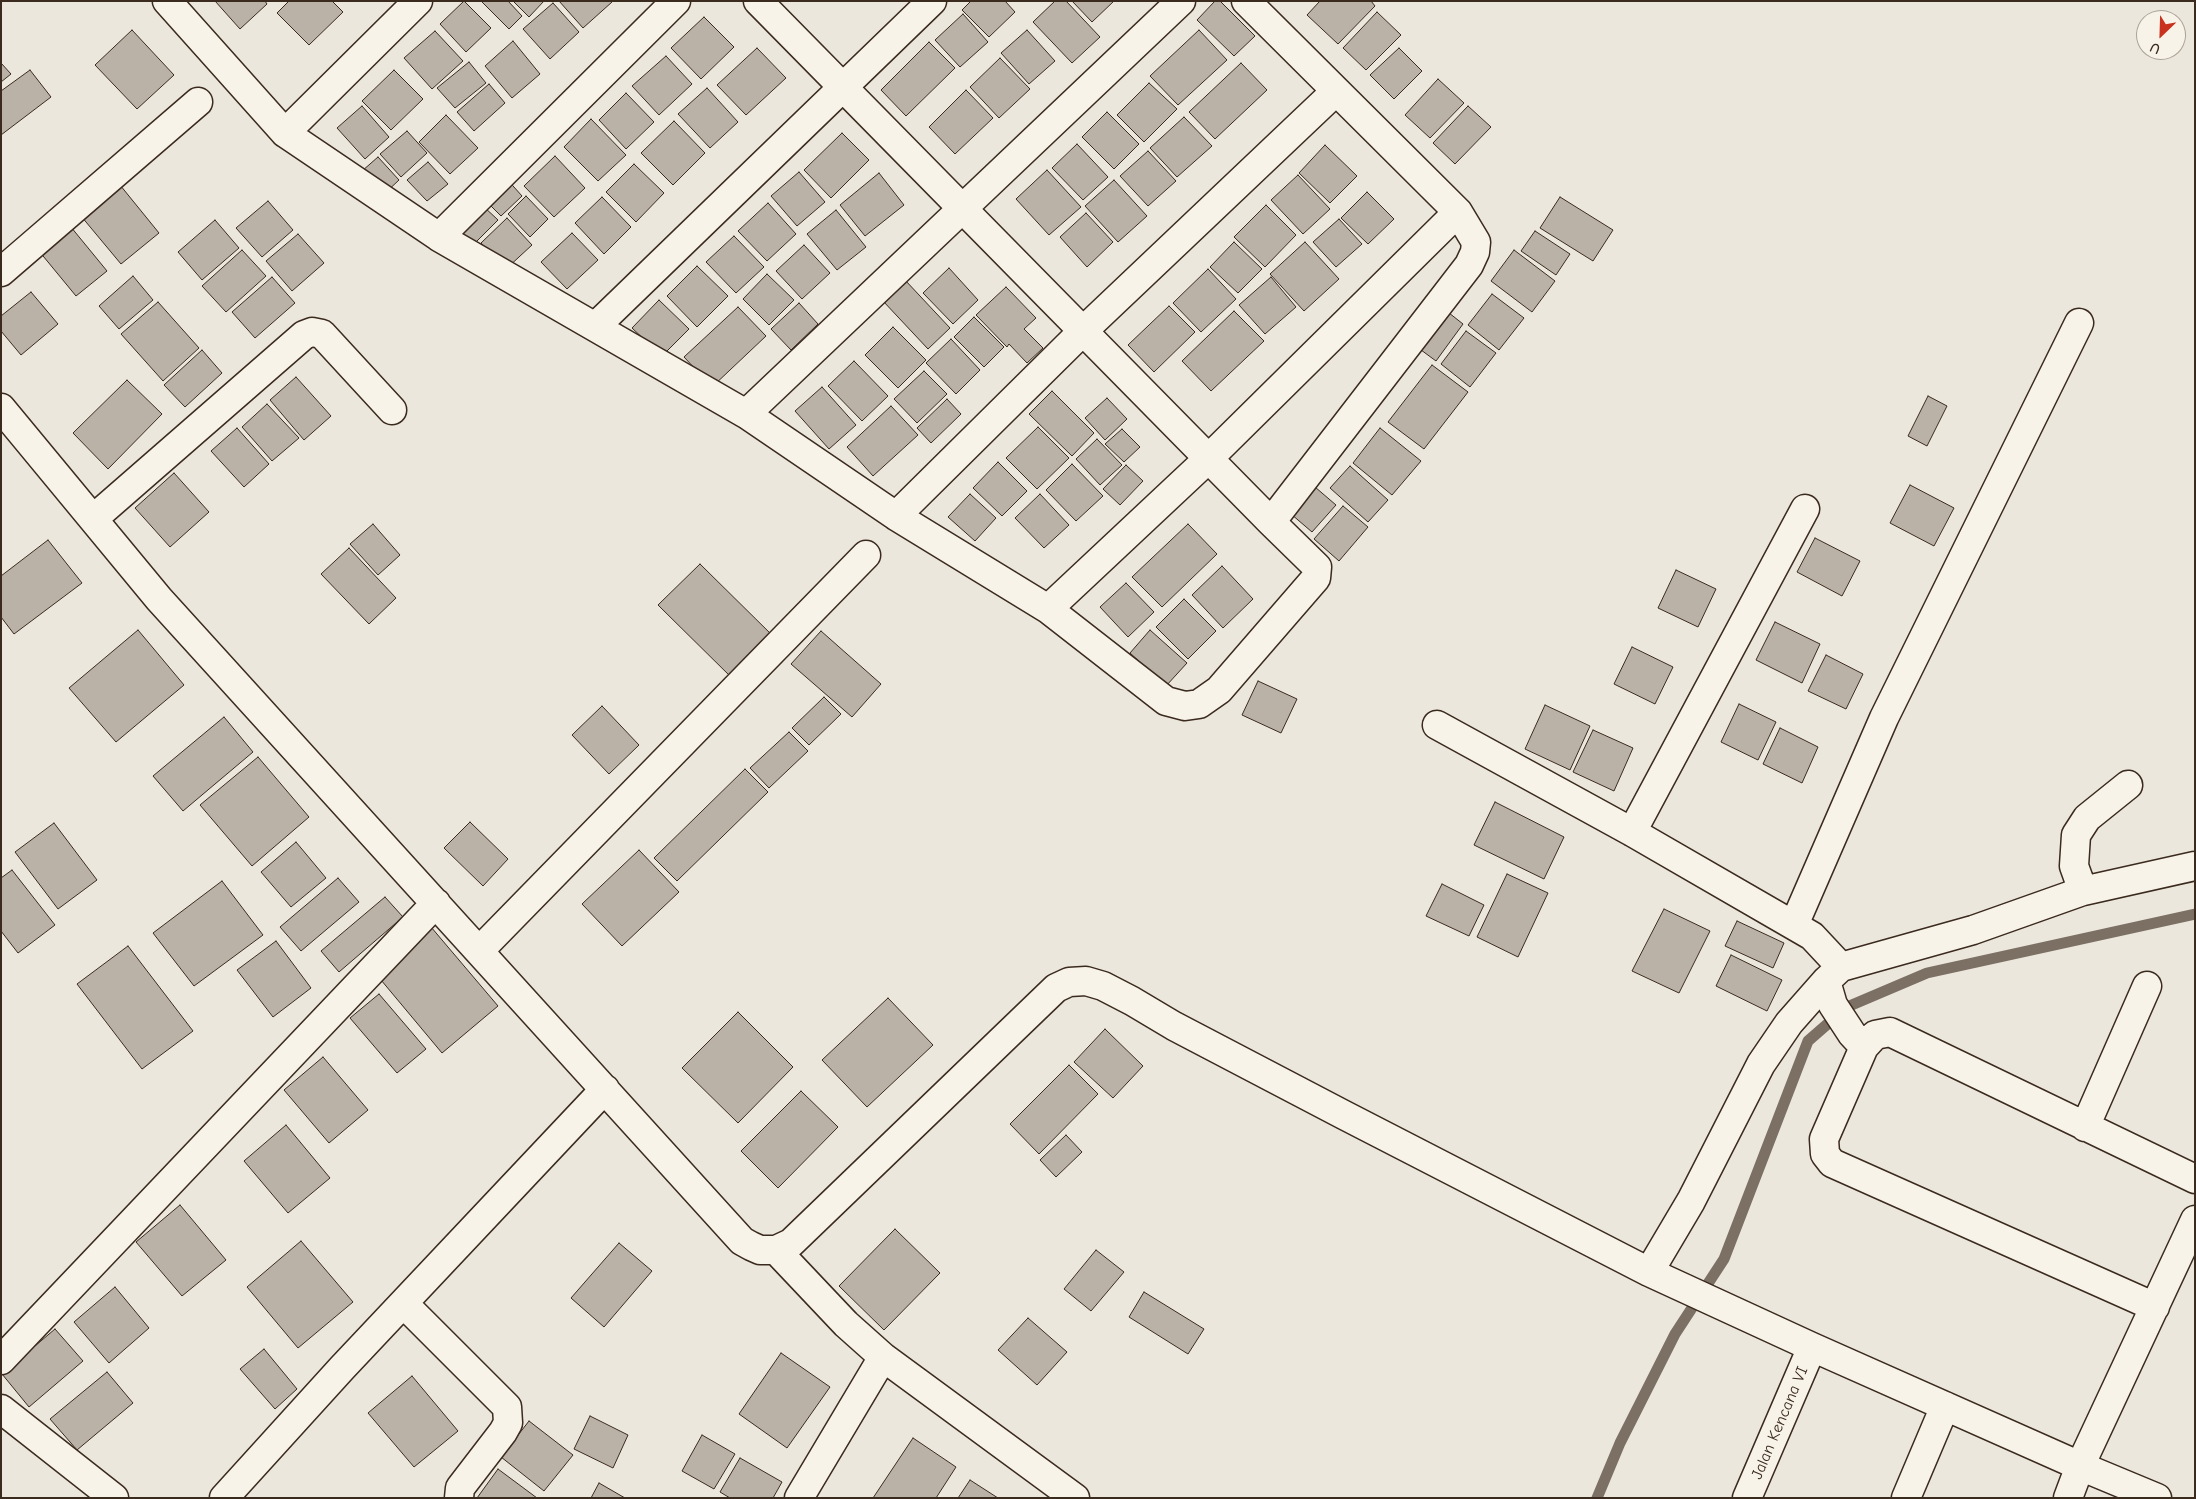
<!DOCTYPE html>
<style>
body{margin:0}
#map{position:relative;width:2196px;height:1499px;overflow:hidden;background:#ece7dc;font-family:"Comic Neue",sans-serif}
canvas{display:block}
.frame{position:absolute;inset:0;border:2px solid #3b2a1e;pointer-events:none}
.north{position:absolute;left:2136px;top:10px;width:50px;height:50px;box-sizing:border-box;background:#f7f3e8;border:1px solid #aca397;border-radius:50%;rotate:204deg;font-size:14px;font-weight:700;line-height:20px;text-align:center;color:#3b2a1e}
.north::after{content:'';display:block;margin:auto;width:18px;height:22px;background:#c8321e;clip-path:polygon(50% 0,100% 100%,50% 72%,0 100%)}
</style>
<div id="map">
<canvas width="2196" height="1499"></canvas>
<div class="frame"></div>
<div class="north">U</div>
</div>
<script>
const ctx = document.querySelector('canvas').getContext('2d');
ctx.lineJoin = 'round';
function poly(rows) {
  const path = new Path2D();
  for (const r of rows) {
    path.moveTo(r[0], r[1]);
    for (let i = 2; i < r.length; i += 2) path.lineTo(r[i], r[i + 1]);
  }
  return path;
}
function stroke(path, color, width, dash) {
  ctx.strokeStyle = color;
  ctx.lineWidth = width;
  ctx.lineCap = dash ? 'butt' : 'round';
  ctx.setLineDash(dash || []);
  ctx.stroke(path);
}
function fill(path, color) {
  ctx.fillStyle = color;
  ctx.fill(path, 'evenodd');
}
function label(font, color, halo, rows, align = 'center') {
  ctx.font = font + ' "Comic Neue",sans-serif';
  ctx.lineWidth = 4;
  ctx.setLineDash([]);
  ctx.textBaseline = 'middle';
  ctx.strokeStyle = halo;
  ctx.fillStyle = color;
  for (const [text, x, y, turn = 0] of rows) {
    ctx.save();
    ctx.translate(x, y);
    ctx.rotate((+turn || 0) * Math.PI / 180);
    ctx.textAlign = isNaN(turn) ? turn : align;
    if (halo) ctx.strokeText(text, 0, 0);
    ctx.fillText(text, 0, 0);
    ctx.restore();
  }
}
stroke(poly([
 [1597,1498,1620,1443,1675,1334,1724,1259,1808,1041,1847,1007,1927,973,2195,914]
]), '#7c7064', 11);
const building = poly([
 [215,1,265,1,267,4,240,29,215,1],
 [289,1,332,1,343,12,309,45,277,13,289,1],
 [464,1,491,28,466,52,440,24,464,1],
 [481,1,508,1,522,16,509,29,481,1],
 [513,1,544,1,529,17,513,1],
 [559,1,611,1,612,2,583,28,559,1],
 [971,1,1005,1,1015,12,989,37,962,10,971,1],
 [1055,1,1066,1,1100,37,1072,63,1033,22,1055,1],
 [1072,1,1114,1,1092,22,1072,1],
 [1215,1,1220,1,1255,36,1234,56,1197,20,1215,1],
 [1320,1,1371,1,1375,6,1338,44,1307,15,1320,1],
 [553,3,579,32,550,59,523,29,553,3],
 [1377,12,1401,35,1366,70,1343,48,1377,12],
 [963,14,988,42,960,67,935,40,963,14],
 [704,17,734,47,701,79,671,48,704,17],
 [132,30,174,75,137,109,95,65,132,30],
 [1027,30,1055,61,1029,84,1001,53,1027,30],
 [1199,30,1227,60,1178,105,1150,76,1199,30],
 [435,31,463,61,432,89,404,58,435,31],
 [513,41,540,74,512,98,485,66,513,41],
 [929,42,955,68,906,116,881,90,929,42],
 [757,48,786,78,746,115,717,85,757,48],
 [1399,48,1422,71,1394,99,1370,75,1399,48],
 [666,56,692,84,659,115,632,86,666,56],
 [1000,58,1030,89,999,118,970,87,1000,58],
 [469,62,486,83,455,108,437,88,469,62],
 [1,63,11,74,1,82,1,63],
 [1241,63,1267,90,1215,139,1189,112,1241,63],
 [30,70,51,97,1,135,1,91,30,70],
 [394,70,423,99,391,130,362,101,394,70],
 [1438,79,1464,103,1430,138,1405,115,1438,79],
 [1149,83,1177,109,1144,142,1117,115,1149,83],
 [489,84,505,103,474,131,457,112,489,84],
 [707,88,738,122,710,148,678,114,707,88],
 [966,90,993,118,955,154,929,127,966,90],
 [626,93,654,122,626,149,599,120,626,93],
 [362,106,389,137,365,159,337,128,362,106],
 [1468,106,1491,127,1455,164,1433,143,1468,106],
 [1107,112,1139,144,1114,169,1082,137,1107,112],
 [446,115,478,148,450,174,419,142,446,115],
 [1184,117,1212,146,1177,177,1150,148,1184,117],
 [591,119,626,155,598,181,564,147,591,119],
 [674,121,705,153,673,185,641,153,674,121],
 [407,131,427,153,401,177,380,154,407,131],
 [842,133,869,160,831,198,804,170,842,133],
 [1077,144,1108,177,1083,200,1052,168,1077,144],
 [1325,145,1357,176,1330,203,1299,173,1325,145],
 [1148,151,1176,181,1148,206,1120,176,1148,151],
 [555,156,585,188,554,217,524,186,555,156],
 [378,157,399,180,383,195,362,171,378,157],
 [428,162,448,184,427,201,407,180,428,162],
 [634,164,664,193,636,222,606,192,634,164],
 [1047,170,1081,207,1049,235,1016,199,1047,170],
 [799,172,825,202,797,226,771,196,799,172],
 [879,173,904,205,865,236,840,205,879,173],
 [1298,175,1330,209,1303,234,1271,200,1298,175],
 [505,177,522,196,501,216,483,198,505,177],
 [1114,180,1147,216,1118,242,1085,206,1114,180],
 [120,185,159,233,121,264,81,216,120,185],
 [1367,192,1394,219,1368,244,1341,218,1367,192],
 [526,196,548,219,530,237,508,214,526,196],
 [602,197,631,227,604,254,575,223,602,197],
 [1560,197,1613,230,1593,261,1540,228,1560,197],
 [268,201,293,230,262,257,236,228,268,201],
 [768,203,796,234,767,261,738,231,768,203],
 [1266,205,1296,235,1265,267,1234,237,1266,205],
 [483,206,498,220,474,244,459,230,483,206],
 [836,210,866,247,837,270,807,234,836,210],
 [1086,213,1113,242,1087,267,1060,237,1086,213],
 [507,218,532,245,506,269,481,243,507,218],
 [1339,219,1362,244,1336,267,1313,242,1339,219],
 [215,220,239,248,202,280,178,252,215,220],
 [66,221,107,271,76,296,34,245,66,221],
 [1535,231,1570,254,1556,275,1521,251,1535,231],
 [572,233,598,260,567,289,541,262,572,233],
 [298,234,324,263,292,291,266,261,298,234],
 [734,236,764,267,736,293,706,262,734,236],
 [1234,242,1262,269,1238,293,1210,267,1234,242],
 [1305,242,1339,279,1304,311,1270,274,1305,242],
 [804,245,830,273,802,299,776,271,804,245],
 [242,250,266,276,226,312,202,286,242,250],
 [1514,250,1555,281,1532,312,1491,281,1514,250],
 [697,266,728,296,697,327,667,296,697,266],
 [949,268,978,300,953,324,923,293,949,268],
 [1208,269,1236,299,1201,332,1173,303,1208,269],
 [767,274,794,300,769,325,743,299,767,274],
 [133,276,153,300,119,329,99,306,133,276],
 [272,277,295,303,255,338,232,312,272,277],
 [1271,277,1296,307,1265,334,1239,305,1271,277],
 [905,280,950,328,928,349,883,301,905,280],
 [1006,287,1036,318,1024,329,1043,348,1027,363,1009,344,1007,347,976,315,1006,287],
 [31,292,58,324,21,355,1,331,1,316,31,292],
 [1492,294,1524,318,1499,350,1468,325,1492,294],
 [659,300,689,329,662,356,632,328,659,300],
 [158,302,199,348,163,381,121,334,158,302],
 [799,303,818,324,791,350,771,329,799,303],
 [1169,306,1195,332,1154,372,1128,345,1169,306],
 [738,307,766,336,712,387,684,357,738,307],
 [1444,309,1463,324,1436,361,1417,347,1444,309],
 [1234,311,1264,341,1211,391,1182,361,1234,311],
 [974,317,1004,347,984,367,954,337,974,317],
 [893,327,926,360,898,388,865,355,893,327],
 [1466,331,1496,353,1470,387,1441,364,1466,331],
 [951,339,980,370,956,394,926,363,951,339],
 [202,350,222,373,185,407,164,385,202,350],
 [854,361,888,396,862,421,828,386,854,361],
 [1432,365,1468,392,1424,449,1388,422,1432,365],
 [924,371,947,394,917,423,894,399,924,371],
 [296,377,331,416,304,440,270,400,296,377],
 [127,380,162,414,108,469,73,433,127,380],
 [822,387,856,425,829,449,795,411,822,387],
 [1052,391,1094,433,1072,456,1029,414,1052,391],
 [1928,396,1947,406,1927,446,1908,436,1928,396],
 [1107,398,1127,419,1105,440,1085,418,1107,398],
 [947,399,961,414,931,443,917,428,947,399],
 [267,404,299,438,272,461,242,427,267,404],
 [891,406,918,435,873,476,847,447,891,406],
 [1038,427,1069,458,1037,489,1006,458,1038,427],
 [237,428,269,464,244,487,211,451,237,428],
 [1380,428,1421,461,1392,495,1353,463,1380,428],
 [1122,429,1140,447,1124,462,1105,444,1122,429],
 [1097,439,1122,465,1100,485,1076,459,1097,439],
 [998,462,1027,491,1002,516,973,488,998,462],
 [1072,464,1103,496,1076,521,1046,490,1072,464],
 [1126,465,1143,481,1120,505,1103,489,1126,465],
 [1350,466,1388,500,1368,522,1330,488,1350,466],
 [174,473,209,512,170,547,135,508,174,473],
 [1910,485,1954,508,1934,546,1890,523,1910,485],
 [1315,487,1336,505,1312,532,1291,514,1315,487],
 [970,494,996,518,975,541,948,517,970,494],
 [1040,494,1069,525,1044,548,1015,518,1040,494],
 [1343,506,1368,527,1339,561,1314,539,1343,506],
 [373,524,400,555,378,575,350,544,373,524],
 [1188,524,1217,554,1162,607,1132,577,1188,524],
 [1815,538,1860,561,1842,596,1797,572,1815,538],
 [48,540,82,583,14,634,1,617,1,576,48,540],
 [349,548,396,598,369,624,321,574,349,548],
 [700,564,775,638,734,680,658,605,700,564],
 [1222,566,1253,599,1223,628,1192,595,1222,566],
 [1676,570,1716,589,1698,627,1658,608,1676,570],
 [1126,583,1154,612,1128,637,1100,607,1126,583],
 [1184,599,1216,631,1188,659,1156,627,1184,599],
 [1775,622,1820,644,1802,683,1756,660,1775,622],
 [138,630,184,685,116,742,69,688,138,630],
 [1150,630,1187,663,1166,686,1130,653,1150,630],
 [821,631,881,684,852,717,791,664,821,631],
 [1632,647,1673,667,1655,704,1614,684,1632,647],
 [1826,655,1863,674,1846,709,1808,691,1826,655],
 [1258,681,1297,699,1281,733,1242,715,1258,681],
 [824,697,841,714,809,745,792,728,824,697],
 [1739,704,1776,722,1758,760,1721,742,1739,704],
 [1545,705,1590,726,1570,770,1525,749,1545,705],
 [602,706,639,745,609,774,572,735,602,706],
 [224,717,253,752,183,811,153,776,224,717],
 [1780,728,1818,747,1802,783,1763,764,1780,728],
 [1593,730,1633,748,1614,791,1573,772,1593,730],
 [789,732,808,751,769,788,750,768,789,732],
 [258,757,309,817,252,866,200,805,258,757],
 [745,769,768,792,677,881,654,858,745,769],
 [1495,802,1564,837,1544,879,1474,845,1495,802],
 [470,822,508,859,483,886,444,848,470,822],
 [54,823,97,880,58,909,15,852,54,823],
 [296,842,326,878,291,907,261,872,296,842],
 [639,850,679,892,622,946,582,904,639,850],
 [12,870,55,925,18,953,1,931,1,878,12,870],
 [1507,874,1548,893,1518,957,1477,937,1507,874],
 [338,878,359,902,301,951,280,927,338,878],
 [222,881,263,935,194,986,153,933,222,881],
 [1442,884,1484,905,1469,936,1426,916,1442,884],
 [385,897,403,917,339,972,321,951,385,897],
 [1664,909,1710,931,1679,993,1632,971,1664,909],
 [1737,921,1784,943,1773,968,1725,946,1737,921],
 [431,927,498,1006,442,1053,376,974,431,927],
 [276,941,311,988,273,1017,237,970,276,941],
 [128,946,193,1031,142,1069,77,984,128,946],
 [1731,955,1782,980,1767,1011,1716,986,1731,955],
 [379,994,426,1049,397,1073,350,1018,379,994],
 [888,998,933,1045,867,1107,822,1060,888,998],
 [738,1012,793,1067,738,1123,682,1068,738,1012],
 [1105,1029,1143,1066,1113,1098,1074,1062,1105,1029],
 [323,1057,368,1110,329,1143,284,1090,323,1057],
 [1069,1065,1098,1094,1039,1154,1010,1124,1069,1065],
 [801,1091,838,1127,778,1188,741,1151,801,1091],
 [286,1125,330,1178,288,1213,244,1161,286,1125],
 [1066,1135,1082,1152,1056,1177,1040,1160,1066,1135],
 [180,1205,226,1260,182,1296,136,1242,180,1205],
 [895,1229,940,1273,884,1330,839,1286,895,1229],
 [301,1241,353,1302,298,1348,247,1287,301,1241],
 [619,1243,652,1271,604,1327,571,1298,619,1243],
 [1096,1250,1124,1272,1091,1311,1064,1289,1096,1250],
 [115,1287,149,1328,109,1363,74,1322,115,1287],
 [1144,1292,1204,1329,1188,1354,1129,1317,1144,1292],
 [1028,1318,1067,1352,1037,1385,998,1350,1028,1318],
 [55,1329,83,1361,29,1407,2,1374,55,1329],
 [264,1349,297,1389,275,1409,240,1369,264,1349],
 [781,1353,830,1387,787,1448,739,1414,781,1353],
 [107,1372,133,1403,77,1450,50,1419,107,1372],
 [412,1376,458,1431,414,1467,368,1413,412,1376],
 [590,1416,628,1435,613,1468,574,1449,590,1416],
 [529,1421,573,1455,544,1491,501,1457,529,1421],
 [702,1435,735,1454,714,1489,682,1471,702,1435],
 [913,1438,956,1467,936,1498,873,1498,913,1438],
 [740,1458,782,1482,773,1498,730,1498,720,1492,740,1458],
 [498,1469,537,1498,477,1498,498,1469],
 [970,1480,998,1498,958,1498,970,1480],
 [599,1483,625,1498,591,1498,599,1483]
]);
fill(building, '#bab2a7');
stroke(building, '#3b2a1e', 1);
const minor = poly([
 [167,1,285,133,439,237,746,414,896,516,1048,609,1166,701,1185,706,1199,704,1219,690,1316,578,1317,567,1271,522,758,1],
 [1246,1,1458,212,1476,242,1475,252,1469,265,1271,522],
 [285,133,418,1],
 [439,237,676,1],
 [1,272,198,102],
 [595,327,932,1],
 [1,408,159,599,742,1241,751,1246,760,1250,776,1250,791,1243,1056,988,1069,982,1086,981,1103,986,1132,1001,1174,1026,1344,1115,1649,1272,1812,1347,2080,1466,2157,1498],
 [746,414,1181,1],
 [896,516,1083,331,1336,91],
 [93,519,304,335,312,332,322,334,392,410],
 [1048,609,1208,459,1458,212],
 [1437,725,1632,832,1812,936,1841,967],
 [1632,832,1805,509],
 [2083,891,2195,866],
 [1794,925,1884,718,2079,323],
 [479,951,866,555],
 [1826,981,1833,1005,1852,1034,1864,1047],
 [2085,1127,2147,986],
 [776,1250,846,1324,883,1357,1075,1498],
 [1649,1272,1691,1201,1761,1064,1789,1023,1826,981,1841,967,1973,930,2083,891,2074,866,2076,835,2087,818,2128,785],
 [404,1304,507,1407,508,1423,503,1432,460,1488,459,1498],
 [2155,1307,1832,1163,1825,1154,1824,1139,1864,1047,1875,1035,1890,1032,2195,1179],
 [1,1360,436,903],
 [1,1409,114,1498],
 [224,1498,342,1368,605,1089],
 [799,1498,883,1357],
 [1747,1498,1812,1347],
 [1906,1498,1945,1406],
 [2068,1498,2080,1466,2195,1220]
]);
stroke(minor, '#3b2a1e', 31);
stroke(minor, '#f7f3e8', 28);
label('16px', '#3b2a1e', '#f7f3e8', [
 ["Jalan Kencana VI",1780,1423,-67]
]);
</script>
